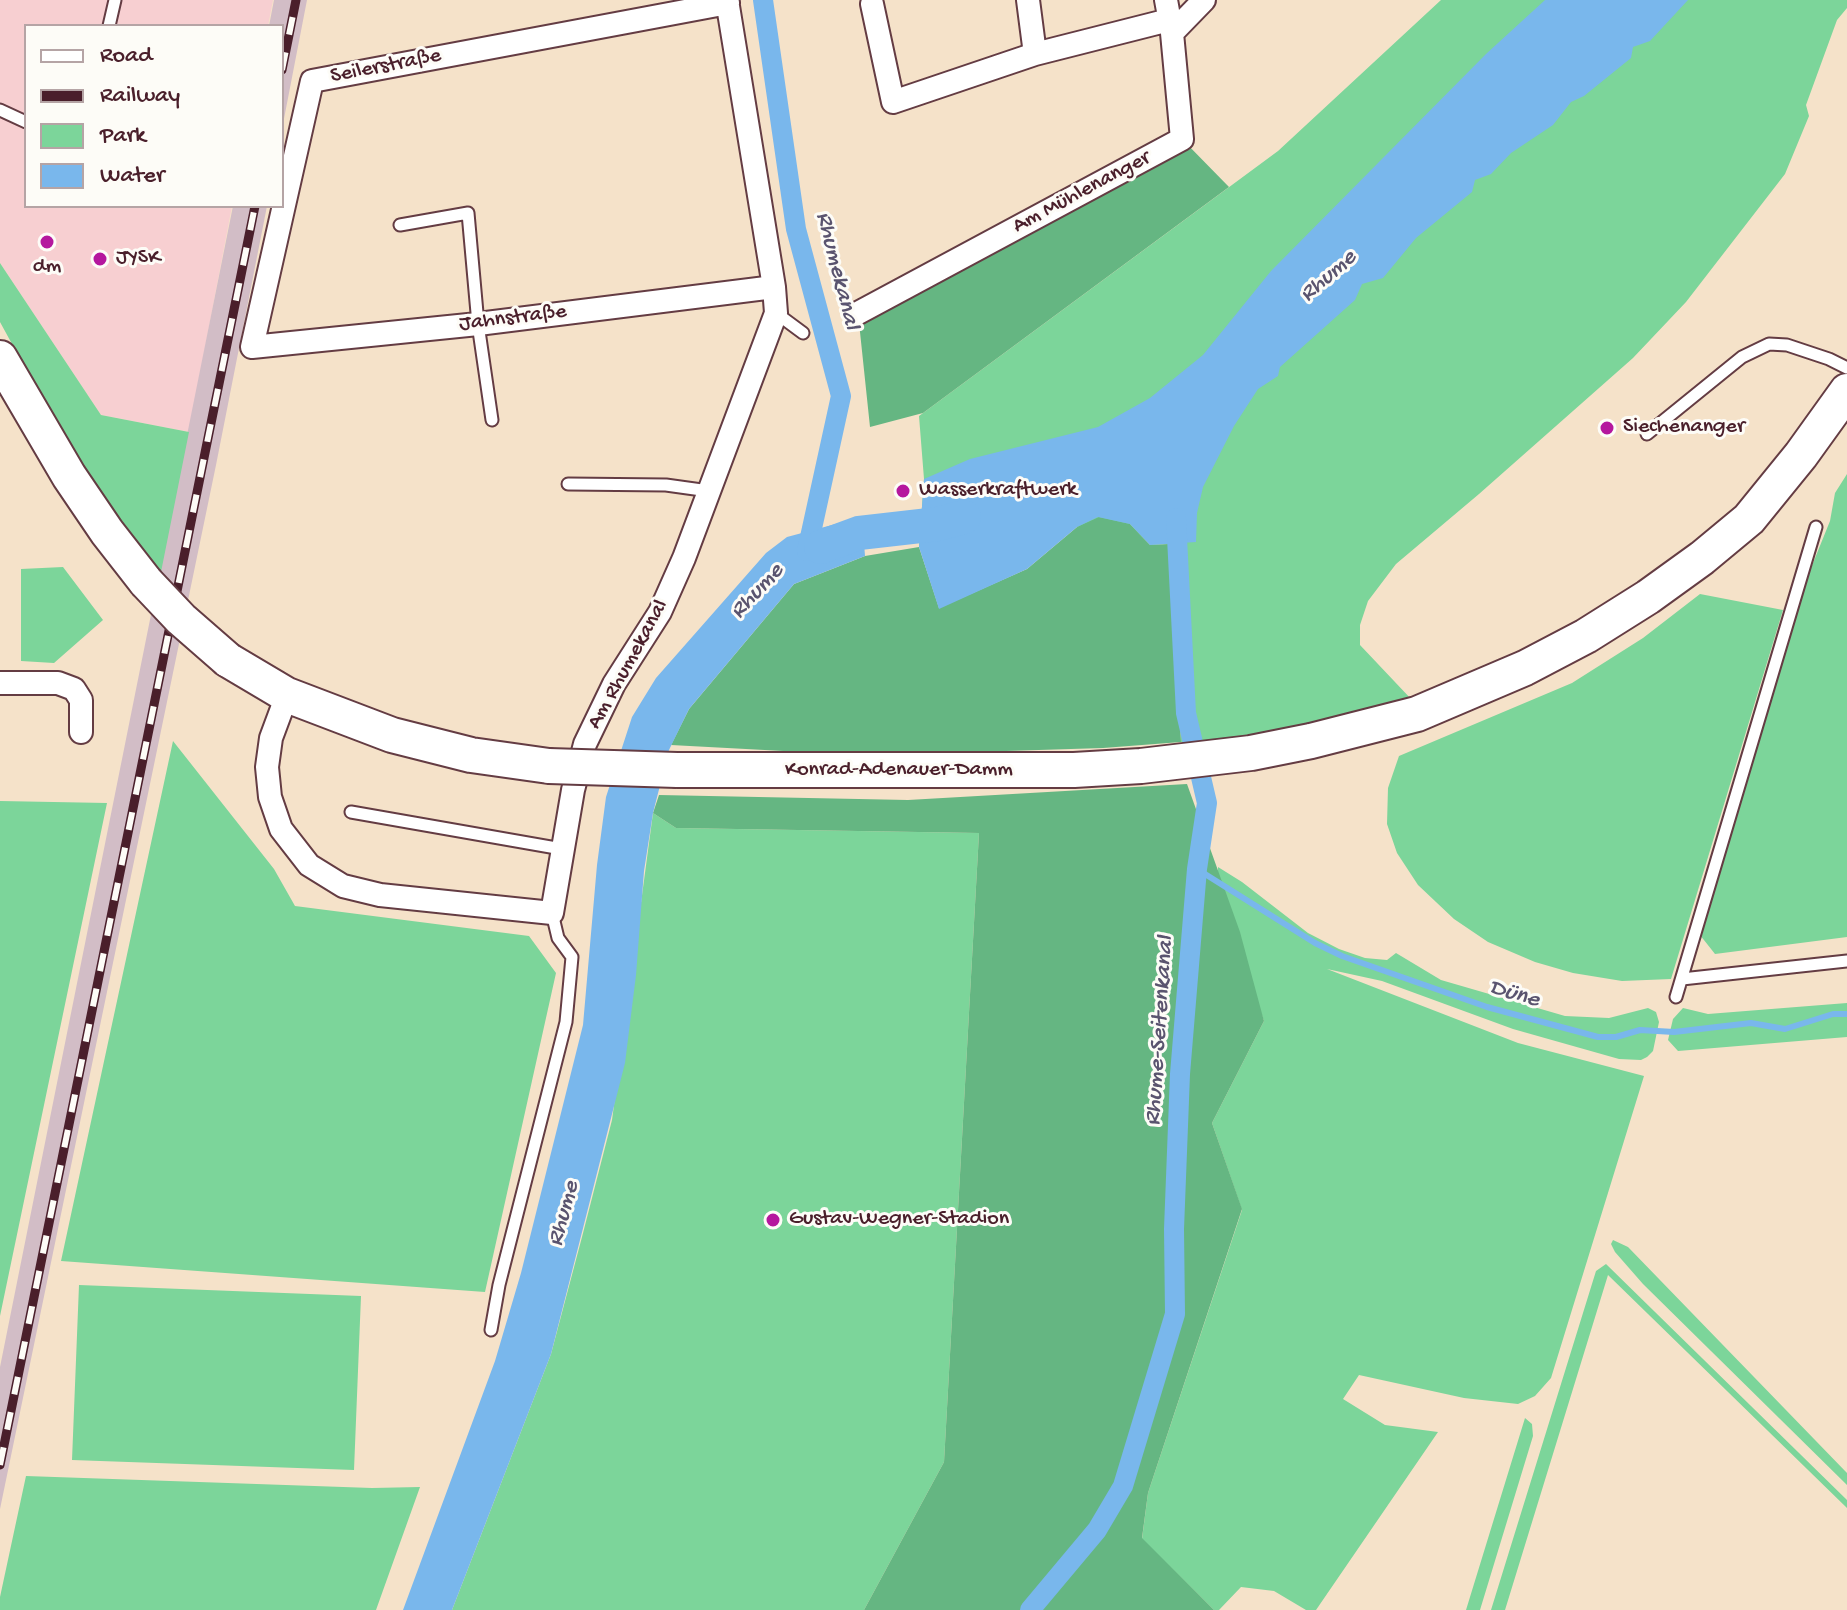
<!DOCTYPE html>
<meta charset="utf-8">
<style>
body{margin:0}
#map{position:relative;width:1847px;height:1610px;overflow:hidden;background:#f5e2c9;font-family:"Gochi Hand",sans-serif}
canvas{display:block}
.legend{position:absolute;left:24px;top:24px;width:260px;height:184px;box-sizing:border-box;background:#fdfcf7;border:2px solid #b5a4a5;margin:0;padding:10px 14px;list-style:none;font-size:24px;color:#4a1f2b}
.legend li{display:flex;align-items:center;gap:16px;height:40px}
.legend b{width:40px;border:2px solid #b5a4a5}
</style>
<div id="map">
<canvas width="1847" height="1610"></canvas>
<ul class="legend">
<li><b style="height:10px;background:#fff"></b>Road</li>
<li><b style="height:10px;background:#4a1f2b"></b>Railway</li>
<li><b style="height:22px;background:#7cd59a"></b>Park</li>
<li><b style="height:22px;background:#79b7ec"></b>Water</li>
</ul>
</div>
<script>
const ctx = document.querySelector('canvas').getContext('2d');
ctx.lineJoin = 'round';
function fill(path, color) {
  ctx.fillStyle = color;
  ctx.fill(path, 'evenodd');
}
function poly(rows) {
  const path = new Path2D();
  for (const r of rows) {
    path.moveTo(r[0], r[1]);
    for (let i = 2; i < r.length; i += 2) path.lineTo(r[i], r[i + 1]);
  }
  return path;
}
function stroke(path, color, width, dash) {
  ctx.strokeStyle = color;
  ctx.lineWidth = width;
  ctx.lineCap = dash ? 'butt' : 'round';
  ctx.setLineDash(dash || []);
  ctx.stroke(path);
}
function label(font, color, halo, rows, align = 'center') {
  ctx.font = font + ' "Gochi Hand",sans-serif';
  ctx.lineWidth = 6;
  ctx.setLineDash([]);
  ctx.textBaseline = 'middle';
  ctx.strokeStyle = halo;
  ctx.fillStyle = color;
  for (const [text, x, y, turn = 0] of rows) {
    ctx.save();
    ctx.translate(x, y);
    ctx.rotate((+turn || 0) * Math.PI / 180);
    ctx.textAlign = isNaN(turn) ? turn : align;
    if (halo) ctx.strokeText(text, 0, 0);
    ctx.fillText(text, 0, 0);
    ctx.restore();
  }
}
fill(poly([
 [0,0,273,0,268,26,26,26,26,206,232,206,189,432,101,415,0,263]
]), '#f7cfd1');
fill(poly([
 [274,0,307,0,282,129,282,26,269,26],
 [233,206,267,206,216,465,0,1509,0,1367]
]), '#d2bdc6');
fill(poly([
 [1441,0,1847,0,1847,8,1837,20,1806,105,1809,116,1785,174,1686,302,1633,358,1479,494,1396,564,1368,601,1360,625,1360,645,1412,700,1321,724,1226,742,1181,742,1169,544,1150,545,1130,524,1077,527,919,547,924,479,919,416,1278,151],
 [0,263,101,415,189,432,161,572,128,535,65,441,0,322],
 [1847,474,1847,937,1715,954,1700,935,1811,568,1830,521,1835,493],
 [63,567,103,620,54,663,21,661,21,569],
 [1700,594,1783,610,1671,979,1622,981,1573,973,1535,962,1488,942,1454,919,1418,885,1397,853,1387,824,1388,788,1399,756,1572,683,1643,638],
 [173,741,274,869,295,906,529,936,556,973,485,1292,61,1261],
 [0,801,107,803,0,1316],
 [653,813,676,828,979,833,944,1462,864,1610,452,1610,551,1354,582,1237,612,1120],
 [1218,867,1242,882,1308,933,1339,949,1365,958,1387,960,1396,953,1441,980,1565,1016,1609,1018,1648,1008,1656,1012,1659,1022,1653,1051,1647,1057,1641,1060,1619,1059,1513,1029,1382,981,1327,969,1518,1043,1644,1076,1551,1378,1535,1396,1518,1404,1464,1398,1359,1375,1343,1399,1385,1425,1438,1432,1316,1610,1306,1610,1274,1591,1241,1587,1219,1610,1214,1610,1142,1539,1148,1493,1242,1210,1212,1123,1264,1021,1218,889],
 [1847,1003,1847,1037,1678,1051,1668,1040,1673,1019,1683,1008,1708,1014],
 [1613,1240,1628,1247,1847,1473,1847,1485,1643,1284,1615,1252,1611,1244],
 [1606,1264,1847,1500,1847,1508,1608,1275,1505,1610,1491,1610,1596,1271],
 [79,1285,361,1296,354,1470,72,1460],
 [1525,1418,1532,1424,1533,1436,1480,1610,1466,1610],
 [26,1476,372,1488,420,1487,376,1610,0,1610,0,1597]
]), '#7cd59a');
fill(poly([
 [1182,139,1229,187,923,413,870,427,858,313],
 [1099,517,1130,524,1150,545,1169,544,1181,742,1103,748,910,754,802,752,671,745,689,709,794,584,865,556,919,547,939,608,1027,569,1077,527],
 [1187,784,1240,932,1264,1021,1212,1123,1242,1209,1148,1493,1142,1538,1214,1610,864,1610,944,1462,979,833,676,828,653,813,659,795,908,800]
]), '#65b682');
fill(poly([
 [1545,0,1688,0,1650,41,1633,47,1631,58,1584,96,1571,102,1553,125,1511,153,1491,174,1475,180,1472,192,1416,238,1383,278,1362,284,1355,300,1280,367,1278,376,1258,389,1234,426,1203,487,1197,513,1196,542,1150,545,1130,524,1098,517,1077,527,1027,569,939,609,919,547,924,479,970,459,1098,427,1150,398,1203,355,1271,271,1486,54],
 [862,517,865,556,794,584,689,709,669,750,653,813,644,871,636,975,625,1063,551,1354,452,1610,403,1610,495,1361,521,1273,583,1025,597,865,606,797,632,717,656,678,766,553,787,537]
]), '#79b7ec');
stroke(poly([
 [1197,869,1315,943,1342,956,1487,1007,1598,1037,1616,1037,1640,1030,1674,1032,1751,1023,1785,1029,1833,1014,1847,1014]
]), '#79b7ec', 6);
stroke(poly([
 [763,0,796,229,841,396,807,551],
 [1030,1610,1097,1530,1123,1486,1175,1314,1174,1229,1180,1074,1197,869,1207,803,1186,713,1176,518]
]), '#79b7ec', 20);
stroke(poly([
 [821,547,859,533,938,524,964,517]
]), '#79b7ec', 34);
const service = poly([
 [109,26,115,0],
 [0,110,26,122],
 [400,225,468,213,478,324,492,420],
 [776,313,803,333],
 [1647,434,1742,357,1769,344,1787,345,1829,359,1847,368],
 [568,484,666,485,709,491],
 [351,812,562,849],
 [1682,979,1847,961],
 [1676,997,1816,527],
 [491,1330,499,1285,566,1022,572,957,558,938,552,913]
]);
const minor = poly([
 [728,3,312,81,252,347,478,324,774,287],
 [872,4,893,102,1035,54,1028,0],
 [1172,33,1204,0],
 [1035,54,1169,20],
 [858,313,1182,139,1172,33,1166,0],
 [0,683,58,683,74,689,81,700,81,732],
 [287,695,271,738,267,767,270,797,281,829,309,865,343,886,380,895,552,913,573,790,585,744,614,684,660,612,684,558,776,313,774,287,727,0]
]);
const primary = poly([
 [0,358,69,476,107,532,146,582],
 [228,660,287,695,392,735,471,755,549,766],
 [677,770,1074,770,1141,766,1251,753,1311,741,1417,714,1525,668,1586,636,1648,597,1702,558,1749,519,1801,455,1847,391]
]);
stroke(service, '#643c43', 15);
stroke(minor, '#643c43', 26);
stroke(primary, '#643c43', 38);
stroke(service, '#fff', 11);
stroke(minor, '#fff', 22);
stroke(primary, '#fff', 34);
const rail = poly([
 [282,70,296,0],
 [0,1465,255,206]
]);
stroke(rail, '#4a1f2b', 9);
stroke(rail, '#fdfcf7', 6, [18]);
const primaryBridge = poly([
 [146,582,181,619,228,660],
 [549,766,677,770]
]);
stroke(primaryBridge, '#643c43', 38, []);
stroke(primaryBridge, '#fff', 34);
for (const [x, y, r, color] of [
 [47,242,8,"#b5179e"],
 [100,259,8,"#b5179e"],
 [1607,428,8,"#b5179e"],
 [903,491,8,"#b5179e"],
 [773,1220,8,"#b5179e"]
]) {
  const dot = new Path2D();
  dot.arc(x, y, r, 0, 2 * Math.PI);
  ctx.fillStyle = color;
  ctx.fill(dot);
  stroke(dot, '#fdfcf7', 3);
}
label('22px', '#4a1f2b', '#fdfcf7', [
 ["Seilerstraße",386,67,-11],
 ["Am Mühlenanger",1082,193,-28],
 ["Jahnstraße",513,319,-7],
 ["Am Rhumekanal",629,665,-61],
 ["Konrad-Adenauer-Damm",899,771]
]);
label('22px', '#4a1f2b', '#fdfcf7', [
 ["JYSK",116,259],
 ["dm",47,268,"center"],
 ["Siechenanger",1623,428],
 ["Wasserkraftwerk",919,491],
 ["Gustav-Wegner-Stadion",789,1220]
], 'left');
label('italic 24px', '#5a546f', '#fdfcf7', [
 ["Rhumekanal",836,271,76],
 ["Rhume",1329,277,-41],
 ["Rhume",758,592,-47],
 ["Düne",1514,995,16],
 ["Rhume-Seitenkanal",1161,1031,-86],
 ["Rhume",565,1214,-75]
]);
</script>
